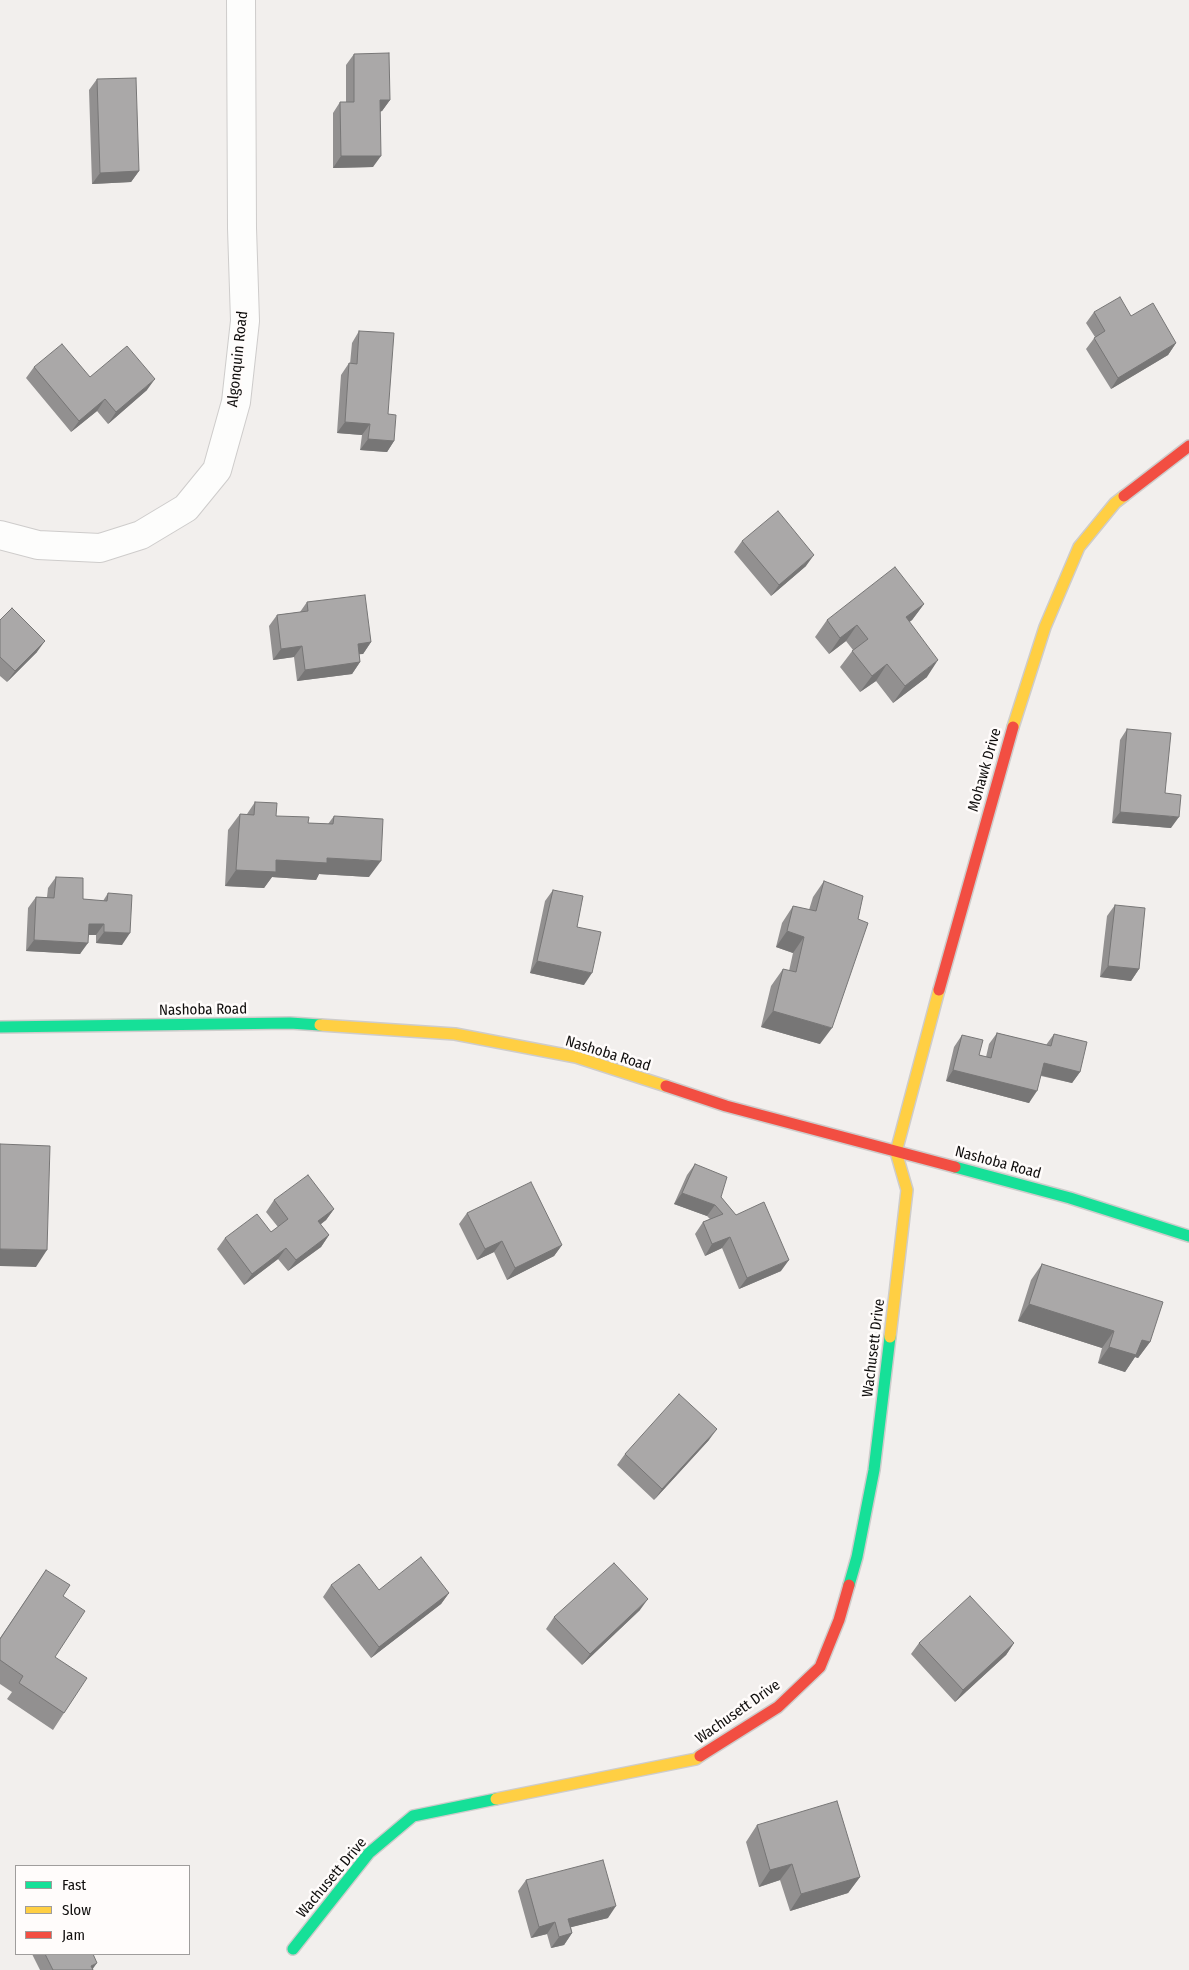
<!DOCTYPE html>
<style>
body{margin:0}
#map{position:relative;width:1189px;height:1970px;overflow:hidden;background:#f2efed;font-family:"Fira Sans Condensed",sans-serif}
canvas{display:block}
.legend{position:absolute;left:15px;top:1865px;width:175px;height:90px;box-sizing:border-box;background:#fffcfb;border:1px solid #9f9d9c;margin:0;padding:6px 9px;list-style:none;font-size:15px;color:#100e0d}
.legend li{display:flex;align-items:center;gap:10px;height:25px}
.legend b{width:25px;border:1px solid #9f9d9c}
</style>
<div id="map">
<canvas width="1189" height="1970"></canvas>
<ul class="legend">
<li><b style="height:6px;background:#16e098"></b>Fast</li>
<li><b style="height:6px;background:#ffcf43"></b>Slow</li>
<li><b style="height:6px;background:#f24e42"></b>Jam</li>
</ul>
</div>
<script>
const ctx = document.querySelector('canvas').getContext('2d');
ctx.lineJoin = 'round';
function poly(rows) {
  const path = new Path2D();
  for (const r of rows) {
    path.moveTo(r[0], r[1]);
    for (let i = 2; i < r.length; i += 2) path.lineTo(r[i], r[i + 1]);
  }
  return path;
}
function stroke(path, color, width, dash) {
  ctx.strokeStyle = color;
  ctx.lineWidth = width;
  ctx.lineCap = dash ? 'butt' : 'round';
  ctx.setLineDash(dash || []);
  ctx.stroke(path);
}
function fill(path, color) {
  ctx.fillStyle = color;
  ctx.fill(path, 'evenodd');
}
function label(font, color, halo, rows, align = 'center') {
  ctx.font = font + ' "Fira Sans Condensed",sans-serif';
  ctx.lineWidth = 5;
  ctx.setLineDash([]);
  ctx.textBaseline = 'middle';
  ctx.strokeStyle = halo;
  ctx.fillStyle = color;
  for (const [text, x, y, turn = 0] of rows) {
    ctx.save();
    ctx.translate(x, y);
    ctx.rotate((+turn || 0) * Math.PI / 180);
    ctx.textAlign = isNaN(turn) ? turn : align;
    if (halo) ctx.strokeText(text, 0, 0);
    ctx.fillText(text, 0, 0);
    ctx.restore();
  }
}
const street = poly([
 [0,535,38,545,100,548,141,535,186,508,217,470,236,402,245,321,242,228,241,0]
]);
const fast = poly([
 [0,1027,290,1023,320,1025],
 [955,1167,1070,1198,1189,1236],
 [849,1585,857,1557,874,1470,890,1337],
 [293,1949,369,1853,413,1816,496,1799]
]);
const slow = poly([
 [1013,727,1045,627,1079,547,1115,503,1124,496],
 [320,1025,455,1034,576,1057,666,1086],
 [890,1337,907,1190,896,1152,939,990],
 [496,1799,696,1759,700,1756]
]);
const jam = poly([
 [1124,496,1189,446],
 [939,990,1013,727],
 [666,1086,726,1106,955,1167],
 [700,1756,778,1707,820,1667,839,1620,849,1585]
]);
stroke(street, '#cecccb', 30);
stroke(fast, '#cecccb', 14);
stroke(slow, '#cecccb', 14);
stroke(jam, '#cecccb', 14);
stroke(street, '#fdfdfc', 28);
stroke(fast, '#16e098', 11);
stroke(slow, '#ffcf43', 11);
stroke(jam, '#f24e42', 11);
fill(poly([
 [354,54,390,100,382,111,380,112,373,167,333,168,333,113,340,102,346,102,346,65],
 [97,79,139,171,131,182,92,184,89,90],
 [1094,312,1131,316,1176,343,1168,355,1111,389,1086,349,1095,337,1086,323],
 [359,331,388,414,394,441,387,452,360,450,362,435,337,433,341,375,349,363,350,364,352,343],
 [34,367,147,390,108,424,97,411,71,432,26,378],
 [742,541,806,566,771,596,734,552],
 [307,602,371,642,363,654,359,654,360,662,352,674,297,681,294,657,273,660,269,626,277,615,300,612],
 [924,604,912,620,909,622,927,677,893,703,876,681,860,692,840,667,853,650,846,641,829,654,815,637,827,620],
 [0,620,37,652,7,682,0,676],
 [1127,729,1165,793,1171,828,1112,823,1120,740],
 [255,802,276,816,308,823,328,824,334,816,369,877,319,874,316,880,272,877,264,888,225,886,228,830,240,814,247,814],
 [56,877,83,899,103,901,108,893,122,945,96,943,96,935,89,935,80,954,26,951,28,908,36,897,47,897,48,888],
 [824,881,820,1044,761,1027,771,986,783,969,789,971,793,953,776,947,782,923,793,906,809,910,813,897],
 [553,890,577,927,584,985,530,973,545,901],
 [1115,905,1139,969,1131,981,1100,977,1107,916],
 [997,1033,1046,1045,1054,1034,1080,1072,1072,1083,1041,1076,1029,1103,946,1081,954,1047,962,1035,979,1055,986,1057,989,1044],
 [695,1164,721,1197,781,1271,739,1289,722,1248,705,1256,695,1234,703,1222,710,1219,707,1216,674,1204,687,1175],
 [274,1200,334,1209,326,1220,320,1225,329,1235,321,1247,288,1271,278,1259,244,1285,217,1249,225,1238,271,1232,278,1227,266,1212],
 [467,1213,562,1245,554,1256,507,1280,494,1252,477,1260,459,1224],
 [1042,1264,1150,1342,1138,1358,1135,1357,1125,1372,1098,1363,1102,1348,1018,1321,1031,1280],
 [709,1440,654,1500,617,1465,625,1454],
 [46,1570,63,1596,55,1657,64,1713,53,1730,7,1699,12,1692,0,1684,0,1638],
 [331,1585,379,1590,449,1593,441,1604,371,1658,323,1597],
 [640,1610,582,1665,546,1629,554,1617],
 [919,1643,1014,1643,1006,1655,955,1702,911,1654],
 [757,1825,860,1877,848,1893,790,1911,780,1880,759,1887,746,1842],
 [526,1880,608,1918,571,1927,572,1933,564,1945,551,1948,547,1934,531,1938,518,1891],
 [32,1954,93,1954,93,1970,40,1970]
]), '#929090');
fill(poly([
 [380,100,390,100,382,111,372,112],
 [341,156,381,156,373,167,333,168],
 [139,171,131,182,92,184,100,173],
 [1176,343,1168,355,1111,389,1118,378],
 [155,379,147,390,108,424,116,412],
 [105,399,97,411,71,432,79,421],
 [345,422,370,424,362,435,337,433],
 [368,439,394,441,387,452,360,450],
 [814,555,806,566,771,596,779,585],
 [924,604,912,620,894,634,906,617],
 [857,625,846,641,829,654,840,638],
 [45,641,37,652,7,682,15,671],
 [371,642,363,654,350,655,358,644],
 [302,646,294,657,273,660,281,649],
 [938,660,927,677,893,703,905,686],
 [360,662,352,674,297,681,305,670],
 [887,664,876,681,860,692,872,676],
 [1120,812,1179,817,1171,828,1112,823],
 [327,858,381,861,369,877,319,874,316,880,272,877,264,888,225,886,236,870,276,860],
 [89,924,104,924,96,935,81,935],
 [787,931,804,937,793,953,776,947],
 [104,932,130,933,122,945,96,943],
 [34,940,88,943,80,954,26,951],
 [537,961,592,973,584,985,530,973],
 [1108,966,1139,969,1131,981,1100,977],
 [773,1011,832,1028,820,1044,761,1027],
 [1044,1063,1080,1072,1072,1083,1036,1074],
 [953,1070,1037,1091,1029,1103,946,1081],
 [682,1193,715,1205,707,1216,674,1204],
 [334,1209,326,1220,310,1232,318,1221],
 [329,1235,321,1247,288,1271,296,1260],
 [730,1237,722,1248,705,1256,712,1244],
 [502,1241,494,1252,477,1260,485,1249],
 [562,1245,554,1256,507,1280,515,1268],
 [286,1248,278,1259,244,1285,252,1274],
 [0,1249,47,1250,36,1267,0,1266],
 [789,1260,781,1271,739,1289,747,1278],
 [1029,1304,1114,1331,1102,1348,1018,1321],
 [1142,1340,1150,1342,1138,1358,1135,1357,1125,1372,1098,1363,1109,1347],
 [717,1429,709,1440,654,1500,662,1489],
 [449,1593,441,1604,371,1658,379,1647],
 [648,1599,640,1610,582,1665,590,1654],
 [1014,1643,1006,1655,955,1702,963,1690],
 [792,1864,780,1880,759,1887,770,1870],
 [860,1877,848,1893,790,1911,801,1894],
 [616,1906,608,1918,560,1930,568,1919],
 [555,1922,547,1934,531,1938,539,1927],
 [572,1933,564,1945,551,1948,559,1937],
 [97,1963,92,1970,91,1966]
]), '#777676');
const building = poly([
 [389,53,390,100,380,100,381,156,341,156,340,102,354,102,354,54,389,53],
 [136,78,139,171,100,173,97,79,136,78],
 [1120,297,1131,316,1153,303,1176,343,1118,378,1094,338,1105,331,1094,312,1120,297],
 [359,331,394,333,388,414,396,415,394,441,368,439,370,424,345,422,349,363,357,364,359,331],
 [62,344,90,377,127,346,155,379,116,412,105,399,79,421,34,367,62,344],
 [778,511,814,555,779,585,742,541,778,511],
 [895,567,924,604,906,617,938,660,905,686,887,664,872,676,852,651,868,639,857,625,840,638,827,620,895,567],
 [365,595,371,642,358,644,360,662,305,670,302,646,281,649,277,615,308,611,307,602,365,595],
 [12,608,45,641,15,671,0,657,0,620,12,608],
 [1127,729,1171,733,1165,793,1181,795,1179,817,1120,812,1127,729],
 [255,802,277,803,276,816,309,817,308,823,333,824,334,816,383,819,381,861,327,858,327,863,276,860,276,872,236,870,240,814,254,815,255,802],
 [56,877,83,878,83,899,107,901,108,893,132,895,130,933,104,932,104,924,89,924,88,943,34,940,36,897,54,898,56,877],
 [824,881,863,896,858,919,868,923,832,1028,773,1011,783,969,796,972,804,937,787,931,793,906,816,911,824,881],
 [553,890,583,896,577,927,601,932,592,973,537,961,553,890],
 [1115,905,1145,908,1139,969,1108,966,1115,905],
 [997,1033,1051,1046,1054,1034,1087,1042,1080,1072,1044,1063,1037,1091,953,1070,962,1035,983,1040,979,1055,991,1058,997,1033],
 [0,1144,50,1146,47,1250,0,1249,0,1144],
 [695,1164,727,1177,721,1197,736,1215,764,1202,789,1260,747,1278,730,1237,712,1244,703,1222,723,1214,715,1205,682,1193,695,1164],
 [308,1175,334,1209,318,1221,329,1235,296,1260,286,1248,252,1274,225,1238,257,1214,271,1232,288,1219,274,1200,308,1175],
 [531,1182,562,1245,515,1268,502,1241,485,1249,467,1213,531,1182],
 [1042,1264,1163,1302,1150,1342,1142,1340,1136,1355,1109,1347,1114,1331,1029,1304,1042,1264],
 [679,1394,717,1429,662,1489,625,1454,679,1394],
 [421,1557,449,1593,379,1647,331,1585,359,1564,379,1590,421,1557],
 [614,1563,648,1599,590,1654,554,1617,614,1563],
 [46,1570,70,1585,63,1596,85,1611,55,1657,87,1678,64,1713,19,1683,23,1676,0,1660,0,1639,46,1570],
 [970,1596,1014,1643,963,1690,919,1643,970,1596],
 [837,1801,860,1877,801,1894,792,1864,770,1870,757,1825,837,1801],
 [603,1860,616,1906,568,1919,572,1933,559,1937,555,1922,539,1927,526,1880,603,1860],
 [45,1954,93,1954,97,1963,91,1966,93,1970,53,1970,45,1954]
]);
fill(building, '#aaa8a8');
stroke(building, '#777676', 1);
label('15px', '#100e0d', '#fffcfb', [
 ["Algonquin Road",238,359,-84],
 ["Mohawk Drive",985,770,-74],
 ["Nashoba Road",203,1010,-1],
 ["Nashoba Road",608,1054,17],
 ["Nashoba Road",998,1163,15],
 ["Wachusett Drive",874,1348,-83],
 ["Wachusett Drive",738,1712,-35],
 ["Wachusett Drive",332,1878,-50]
]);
</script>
